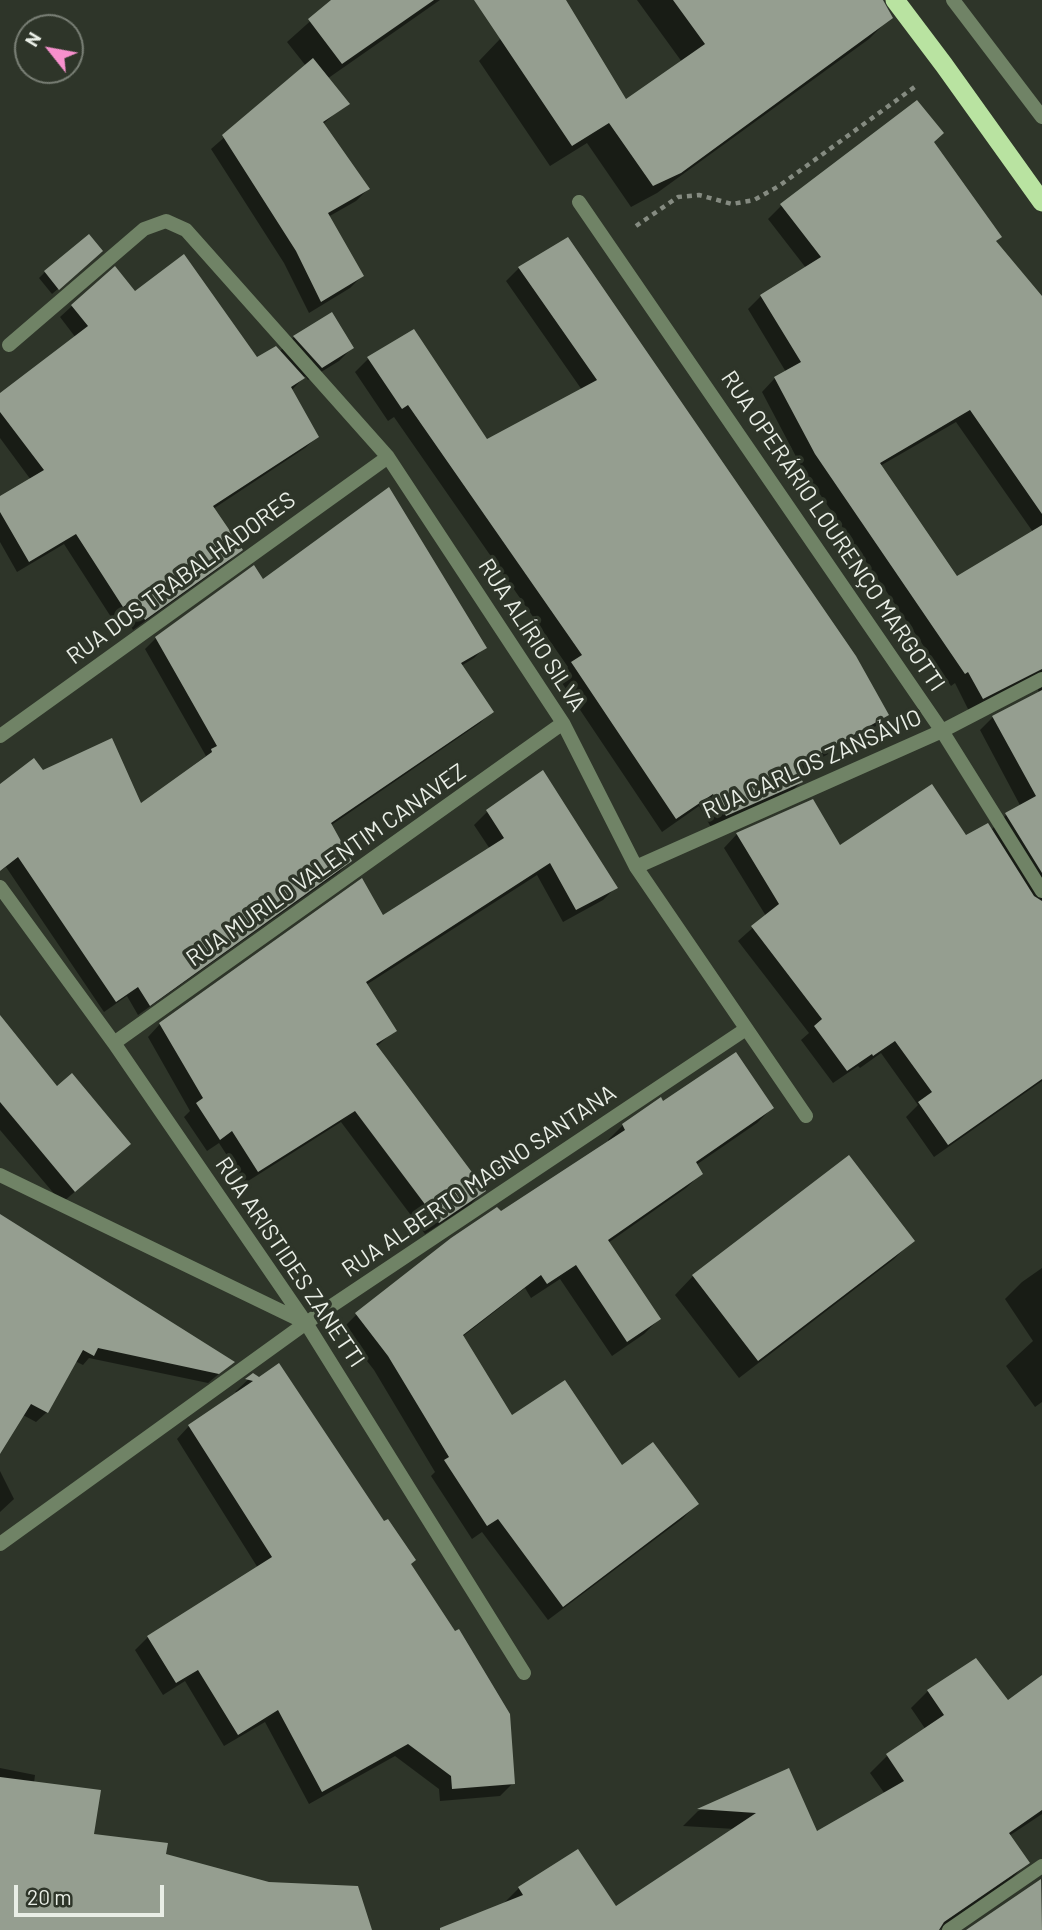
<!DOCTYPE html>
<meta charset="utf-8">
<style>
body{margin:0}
#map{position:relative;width:1042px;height:1930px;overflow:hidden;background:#2e3529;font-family:Barlow,sans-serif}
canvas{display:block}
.north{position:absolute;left:14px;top:14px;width:70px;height:70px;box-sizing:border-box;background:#2e3529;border:2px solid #797f75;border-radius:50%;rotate:301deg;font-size:19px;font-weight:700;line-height:28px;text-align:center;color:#e9eee6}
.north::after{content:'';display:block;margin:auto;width:24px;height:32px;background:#f790cd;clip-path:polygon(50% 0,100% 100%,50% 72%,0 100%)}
.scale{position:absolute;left:14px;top:1885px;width:150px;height:32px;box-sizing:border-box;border:4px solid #e9eee6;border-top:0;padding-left:9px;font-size:21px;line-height:24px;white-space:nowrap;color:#e9eee6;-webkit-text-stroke:5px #2e3529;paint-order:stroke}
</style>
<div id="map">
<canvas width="1042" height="1930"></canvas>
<div class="north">N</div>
<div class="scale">20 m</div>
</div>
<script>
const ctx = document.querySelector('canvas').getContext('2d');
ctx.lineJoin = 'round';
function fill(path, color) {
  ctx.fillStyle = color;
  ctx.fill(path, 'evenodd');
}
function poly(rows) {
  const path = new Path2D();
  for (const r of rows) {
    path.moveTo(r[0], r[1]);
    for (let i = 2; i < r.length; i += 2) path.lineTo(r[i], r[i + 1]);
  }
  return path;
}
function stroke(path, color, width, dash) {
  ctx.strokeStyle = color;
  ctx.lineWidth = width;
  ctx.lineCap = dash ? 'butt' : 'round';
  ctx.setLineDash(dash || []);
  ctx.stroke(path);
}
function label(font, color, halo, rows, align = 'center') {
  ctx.font = font + ' Barlow,sans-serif';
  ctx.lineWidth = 7;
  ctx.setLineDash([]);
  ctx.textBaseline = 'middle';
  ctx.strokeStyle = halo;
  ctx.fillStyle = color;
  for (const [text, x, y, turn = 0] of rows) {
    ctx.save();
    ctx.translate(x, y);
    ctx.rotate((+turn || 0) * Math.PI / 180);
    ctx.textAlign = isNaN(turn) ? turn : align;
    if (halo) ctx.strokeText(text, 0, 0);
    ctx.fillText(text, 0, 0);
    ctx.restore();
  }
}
fill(poly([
 [334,0,440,0,327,79,347,103,323,124,368,189,356,201,328,217,362,276,350,288,309,313,284,263,211,149,306,66,287,42],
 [561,0,564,0,625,101,682,62,637,0,882,0,891,17,869,39,657,193,631,207,587,143,550,166,479,61,500,39],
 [932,143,994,242,1042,300,1042,1081,934,1157,906,1117,918,1105,881,1053,860,1068,858,1066,833,1083,801,1040,809,1033,738,941,766,916,724,848,737,834,839,848,965,838,991,830,1006,815,1021,807,980,730,993,717,1039,693,1038,689,969,711,955,683,951,686,802,468,762,392,775,378,786,372,748,309,761,296,806,268,768,219,781,206],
 [956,422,1033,532,957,578,880,466],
 [95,257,52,294,39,278,45,272],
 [519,268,886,715,873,729,796,772,801,782,788,795,712,829,699,806,662,832,558,677,568,667,394,417,388,421,355,372,368,359,487,441,582,390,506,281],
 [135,293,256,360,279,352,294,337,352,348,339,361,308,380,305,376,291,391,317,437,305,448,213,509,241,549,229,561,133,630,122,610,111,617,64,544,17,572,0,542,0,498,31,480,0,438,0,395,76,338,60,317,72,306],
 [263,582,485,647,474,658,461,666,492,711,480,723,330,826,350,861,339,872,138,1015,127,996,104,1012,6,867,0,871,0,786,42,772,140,805,206,756,145,649,156,638],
 [542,773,616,887,603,900,563,922,537,875,366,985,395,1030,376,1047,483,1191,471,1204,425,1234,341,1122,245,1183,219,1143,207,1151,184,1117,190,1111,148,1037,160,1024,383,918,490,849,474,825,487,812],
 [0,1017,56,1089,129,1144,62,1203,0,1130],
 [662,1104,772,1108,757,1123,696,1165,701,1174,686,1188,608,1243,659,1319,644,1334,612,1356,560,1279,531,1298,525,1288,462,1337,511,1417,697,1504,682,1519,548,1620,482,1532,472,1539,431,1476,435,1472,374,1370,342,1329,357,1314,500,1214,609,1142,608,1140,623,1125],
 [849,1158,912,1241,894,1259,739,1378,675,1295,693,1276],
 [0,1216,233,1362,208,1383,89,1358,83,1365,75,1361,47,1412,36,1422,23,1415,0,1450],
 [1042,1268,1042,1402,1035,1407,1006,1366,1033,1341,1005,1299,1022,1282],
 [253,1375,409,1564,455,1634,513,1783,500,1796,440,1801,439,1789,395,1756,309,1804,265,1722,224,1746,185,1681,163,1695,135,1650,148,1637,258,1568,177,1439,189,1426,239,1393,235,1392],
 [0,1471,14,1499,0,1512],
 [1042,1677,1042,1814,1009,1836,1027,1863,1011,1879,939,1930,440,1930,502,1905,519,1888,616,1908,735,1829,683,1826,698,1811,788,1770,817,1833,885,1794,870,1773,887,1756,926,1730,911,1708,928,1691,1008,1703],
 [0,1768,35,1775,34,1783,92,1836,164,1856,370,1930,0,1930]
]), '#0007');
fill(poly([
 [331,0,434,0,342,64,308,19],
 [474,0,566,0,626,99,705,44,673,0,883,0,893,18,681,173,653,186,609,123,572,146],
 [313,58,350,104,323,122,370,189,328,213,364,276,321,302,296,251,222,135],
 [917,100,944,133,934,142,1002,237,996,241,1042,296,1042,514,970,410,880,463,957,576,1042,525,1042,669,983,699,968,672,965,674,815,454,774,377,801,362,760,295,821,257,780,204],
 [89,234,103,251,59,290,44,271],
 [568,237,856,656,889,715,795,768,803,782,726,816,713,794,676,819,571,662,582,655,408,405,402,409,367,357,414,329,487,439,597,380,518,267],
 [184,254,257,357,276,346,305,378,291,387,319,437,213,506,243,550,145,620,134,600,123,607,76,534,29,562,0,512,0,496,44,470,0,412,0,393,88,326,71,305,115,266,135,291],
 [332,312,354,348,322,368,293,336],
 [389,487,487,648,461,663,494,712,331,823,352,861,150,1006,138,987,116,1002,18,857,0,871,0,784,34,758,43,770,112,738,141,803,212,752,211,749,217,746,155,637,254,565,263,579],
 [1042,690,1042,873,1005,813,1036,796,992,716],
 [543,770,618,888,576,910,550,863,366,982,397,1031,376,1044,486,1191,439,1223,355,1111,258,1172,232,1131,220,1140,196,1103,203,1098,159,1023,362,878,383,915,504,838,486,810],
 [932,784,966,835,988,823,1034,896,1042,901,1042,1079,948,1145,918,1102,932,1092,895,1041,873,1056,872,1054,847,1071,814,1026,822,1019,751,926,779,904,736,833,813,799,840,845],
 [0,1015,57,1086,72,1073,131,1144,75,1192,0,1102],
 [736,1052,774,1108,696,1162,703,1174,608,1240,661,1319,627,1342,576,1265,547,1284,541,1275,463,1335,512,1415,565,1380,622,1465,653,1442,699,1504,563,1607,498,1519,487,1526,444,1460,449,1457,388,1356,355,1313,451,1238,497,1207,501,1211,625,1130,622,1124,661,1097,663,1101],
 [849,1155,915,1241,758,1361,692,1275],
 [0,1214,235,1362,219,1374,98,1348,94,1356,83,1350,48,1413,31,1404,0,1454],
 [279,1363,384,1521,388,1519,416,1560,411,1564,455,1631,459,1629,510,1714,515,1784,452,1789,451,1776,408,1744,322,1792,278,1710,238,1735,198,1670,176,1683,147,1636,272,1557,188,1425,253,1381,245,1379,253,1373,259,1377],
 [976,1658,1008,1700,1042,1675,1042,1810,1009,1833,1030,1863,944,1922,939,1930,440,1930,440,1928,523,1895,518,1887,578,1849,616,1906,756,1813,697,1809,789,1768,817,1831,904,1781,886,1754,944,1715,927,1690],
 [0,1777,101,1790,94,1834,168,1843,166,1854,269,1882,358,1886,372,1930,0,1930],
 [1041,1879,1042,1930,966,1930]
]), '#959e90');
stroke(poly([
 [636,226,678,197,699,195,732,204,754,200,779,186,916,86]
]), '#858b81', 4.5, [5, 5]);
stroke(poly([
 [953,0,1042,117]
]), '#708366', 14);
stroke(poly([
 [579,202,942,731,1042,891],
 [9,345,144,229,166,221,186,230,388,457,563,723,636,867,806,1116],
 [0,736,388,457],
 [636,867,942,731,1042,679],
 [0,887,114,1043,306,1323,524,1673],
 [114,1043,563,723],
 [0,1175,304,1322],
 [0,1544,306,1323,746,1029],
 [949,1930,1042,1866]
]), '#708366', 14);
stroke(poly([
 [895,0,944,65,1042,202]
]), '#b9e3a1', 19);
label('23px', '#e9eee6', '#2e3529', [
 ["RUA OPERÁRIO LOURENÇO MARGOTTI",833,531,56],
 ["RUA DOS TRABALHADORES",181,578,-36],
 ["RUA ALÍRIO SILVA",532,635,57],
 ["RUA CARLOS ZANSÁVIO",812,764,-24],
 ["RUA MURILO VALENTIM CANAVEZ",326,865,-35],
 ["RUA ALBERTO MAGNO SANTANA",479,1181,-34],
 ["RUA ARISTIDES ZANETTI",290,1262,56]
]);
</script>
